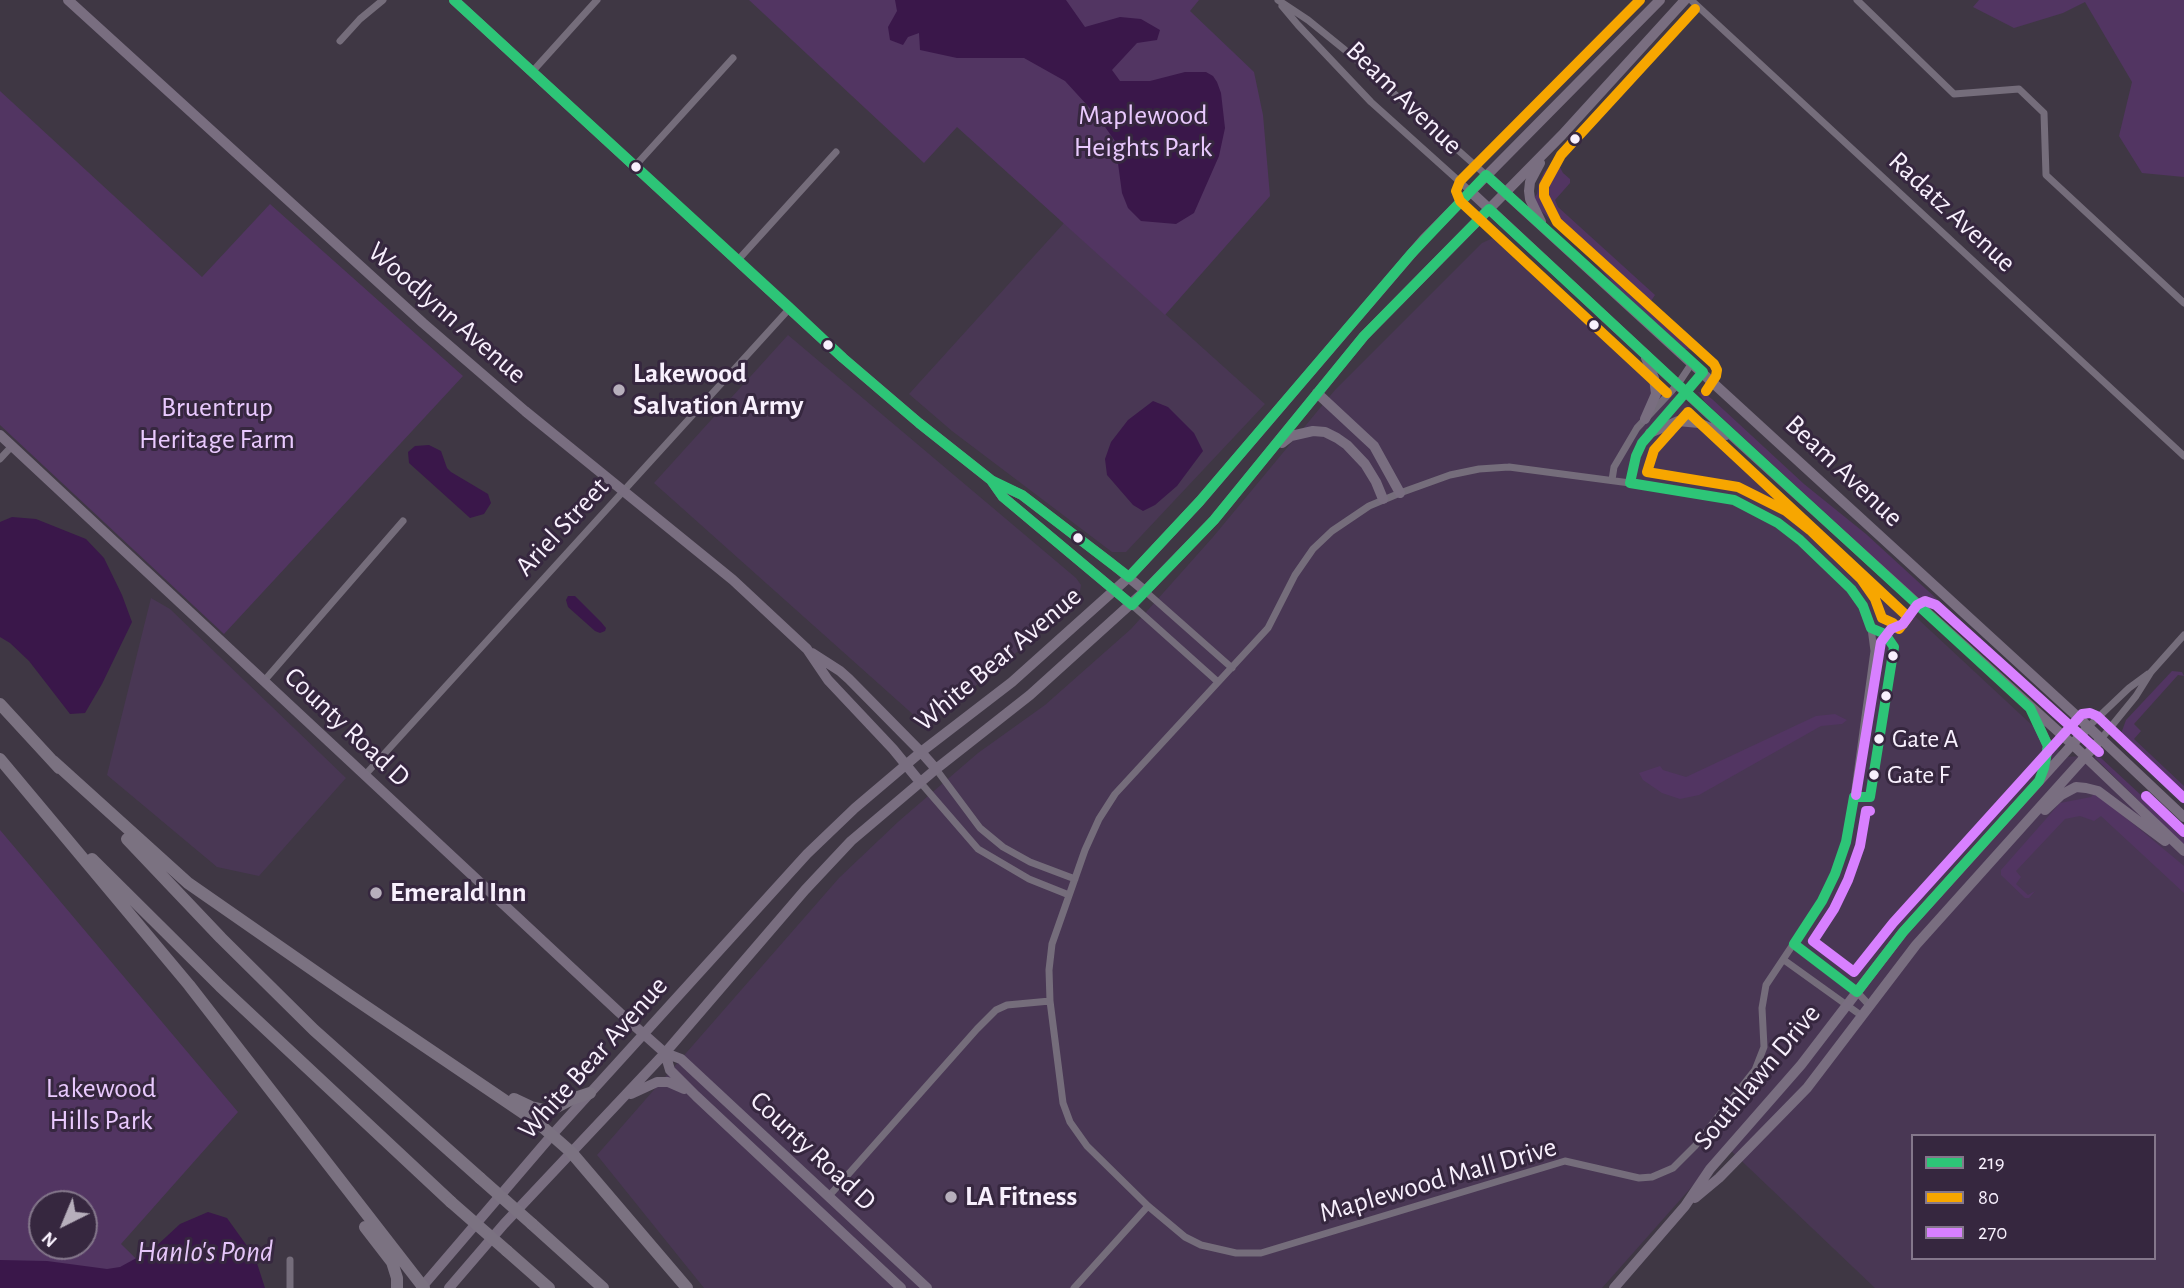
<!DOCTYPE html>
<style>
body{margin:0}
#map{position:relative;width:2184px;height:1288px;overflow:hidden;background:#3f3744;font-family:"Alegreya Sans",sans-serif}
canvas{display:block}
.legend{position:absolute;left:1911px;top:1134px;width:245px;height:126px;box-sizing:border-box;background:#36273f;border:2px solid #84778b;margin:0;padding:9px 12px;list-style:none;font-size:21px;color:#f8f0fd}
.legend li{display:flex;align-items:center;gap:14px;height:35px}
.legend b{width:35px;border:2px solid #84778b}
.north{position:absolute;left:28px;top:1190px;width:70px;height:70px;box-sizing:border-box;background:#36273f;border:2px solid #84778b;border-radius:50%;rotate:223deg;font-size:19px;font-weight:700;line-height:28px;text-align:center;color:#f8f0fd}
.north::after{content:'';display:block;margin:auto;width:24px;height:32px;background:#b7afbc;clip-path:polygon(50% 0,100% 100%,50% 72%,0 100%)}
</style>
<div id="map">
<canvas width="2184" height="1288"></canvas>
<ul class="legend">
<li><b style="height:9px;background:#2dc577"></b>219</li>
<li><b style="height:9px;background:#f7a600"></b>80</li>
<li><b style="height:9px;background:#d880ff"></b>270</li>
</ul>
<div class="north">N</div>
</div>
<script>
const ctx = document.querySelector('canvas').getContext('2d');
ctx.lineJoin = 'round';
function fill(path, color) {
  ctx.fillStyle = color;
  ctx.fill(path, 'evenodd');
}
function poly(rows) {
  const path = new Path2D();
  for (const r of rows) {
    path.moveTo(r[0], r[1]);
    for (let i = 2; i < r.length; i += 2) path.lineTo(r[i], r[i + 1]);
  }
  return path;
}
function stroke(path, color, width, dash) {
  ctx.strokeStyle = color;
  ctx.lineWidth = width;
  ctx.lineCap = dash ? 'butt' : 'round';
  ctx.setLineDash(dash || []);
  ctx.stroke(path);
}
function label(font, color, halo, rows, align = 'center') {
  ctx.font = font + ' "Alegreya Sans",sans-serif';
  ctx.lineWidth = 6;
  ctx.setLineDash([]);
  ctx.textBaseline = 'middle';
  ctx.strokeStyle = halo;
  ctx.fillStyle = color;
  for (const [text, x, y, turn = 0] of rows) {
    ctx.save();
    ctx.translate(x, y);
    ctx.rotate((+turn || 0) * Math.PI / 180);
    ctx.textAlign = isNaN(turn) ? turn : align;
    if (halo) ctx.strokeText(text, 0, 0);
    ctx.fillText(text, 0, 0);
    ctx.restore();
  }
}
fill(poly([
 [1064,223,1265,404,1126,552,1112,552,952,431,909,394],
 [1495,237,1672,390,2063,754,2063,757,2082,756,2184,852,2184,1288,1875,1288,1727,1147,1602,1288,704,1288,597,1155,839,878,899,821,978,753,1045,705,1131,629,1213,537,1335,390,1482,243],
 [1913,1136,2154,1136,2154,1258,1913,1258],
 [788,335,1076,578,1081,585,1079,598,1043,631,926,726,654,483],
 [151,598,170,609,346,778,259,876,217,867,107,775]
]), '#493754');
fill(poly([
 [749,0,1199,0,1190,11,1254,72,1263,115,1270,196,1165,315,957,127,924,163],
 [1979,0,2184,0,2184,177,2142,173,2119,136,2132,82,2085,2,2063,13,2014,28,1973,7],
 [0,91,202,277,270,204,463,376,224,634,0,425],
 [1556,160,1563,173,1570,179,1570,183,1555,200,1558,207,1655,295,1651,301,1698,344,1692,350,1685,349,1618,289,1587,254,1539,209,1534,198,1537,194,1539,183,1544,172],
 [1698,392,1704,393,1712,399,1804,484,1866,534,2071,722,2076,729,2076,732,2066,726,1965,634,1910,591,1705,402],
 [2172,671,2182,672,2184,676,2178,675,2134,724,2141,731,2134,739,2184,786,2184,804,2126,749,2122,741,2122,731,2126,720],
 [1835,714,1847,720,1842,724,1821,726,1699,795,1680,799,1662,793,1643,780,1639,773,1660,766,1663,770,1686,777,1816,716],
 [2095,755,2101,758,2184,835,2184,845,2095,758],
 [2094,794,2101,797,2184,866,2184,893,2101,816,2094,821,2080,816,2065,819,2016,871,2021,877,2016,884,2028,895,2035,891,2029,898,2025,898,2001,875,2001,870,2060,803,2091,797],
 [0,830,238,1112,121,1244,166,1288,0,1288],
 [42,1204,84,1204,84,1246,42,1246]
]), '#523562');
fill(poly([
 [895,0,1066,0,1085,27,1120,17,1141,19,1160,30,1157,40,1137,43,1112,70,1120,81,1150,81,1185,72,1206,72,1213,76,1217,82,1221,93,1225,128,1219,156,1194,213,1176,224,1141,221,1128,208,1122,193,1115,141,1098,117,1065,81,1024,58,957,58,920,50,919,33,908,37,903,45,890,40,888,27,897,11],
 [1153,401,1168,407,1194,433,1203,451,1177,486,1155,505,1143,511,1133,505,1107,475,1105,459,1111,442,1128,420],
 [429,445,441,451,447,468,451,472,488,494,491,503,484,514,470,518,409,463,408,452,415,446],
 [12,517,36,519,86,539,104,558,122,595,132,622,102,684,85,713,70,714,29,661,10,643,0,637,0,522],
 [568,596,575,596,601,622,606,628,605,631,600,633,595,631,568,607,566,600],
 [208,1212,227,1218,255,1257,265,1288,0,1288,0,1260,47,1261,107,1269,120,1267,153,1249,180,1224]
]), '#3a174a');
stroke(poly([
 [1278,0,1308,20,1345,50,1486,175],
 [1691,0,2184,456],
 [1857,0,1954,94,2019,89,2044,113,2046,175,2184,303],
 [1282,6,1298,25,1371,102,1470,191],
 [340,41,360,19,383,0],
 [532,72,597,0],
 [635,166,733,58],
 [738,260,836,152],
 [0,459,12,446],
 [1509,467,1630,483,1734,500,1778,523,1800,540,1851,589,1863,606,1871,628,1874,651,1850,826,1835,874,1818,907,1766,985,1762,1008,1764,1047,1755,1070,1695,1146,1673,1168,1652,1177,1639,1178,1565,1161,1261,1253,1236,1253,1201,1245,1185,1237,1148,1206,1087,1146,1070,1122,1063,1103,1050,1001,1049,970,1052,944,1085,850,1099,819,1115,794,1268,628,1295,575,1313,549,1332,531,1369,506,1400,493,1450,475,1479,469,1509,467],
 [1612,480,1614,467,1637,428,1678,384,1692,363],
 [1630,483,1636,456,1642,443,1703,372],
 [1145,591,1232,668],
 [1132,605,1218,682],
 [264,681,403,521],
 [2088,727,2129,688,2148,674],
 [2101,739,2136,696,2151,672,2184,635],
 [936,769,980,828,1003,847,1030,862,1075,879],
 [365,775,790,308],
 [920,782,978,849,1029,879,1069,895],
 [1794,944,1857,992,1870,1006],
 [1784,960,1862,1016],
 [829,1196,977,1029,996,1010,1007,1005,1050,1001],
 [290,1288,290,1260],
 [1074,1288,1148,1206]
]), '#756d7b', 7);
stroke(poly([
 [68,0,423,323,525,411,733,580,807,649,828,680,893,749,920,782],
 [454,0,843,358,919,423,991,480,1003,497,1132,605],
 [1540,163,1530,182,1529,191,1530,199,1541,222],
 [1486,175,2081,720,2184,817],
 [1470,191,1738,441,2072,744,2184,851],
 [1317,393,1374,446,1400,493],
 [1645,419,1656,394,1654,378,1646,358],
 [1650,433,1678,421,1699,423,1726,435],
 [0,435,620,1013,665,1053,681,1059,927,1288],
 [1282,443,1291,436,1313,431,1325,432,1337,438,1347,445,1365,464,1376,482,1383,499],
 [993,482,1022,495,1111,563,1145,591],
 [812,653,840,671,849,679,921,752,936,769],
 [2033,713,2048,746,2044,768,2041,777],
 [2045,810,2061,795,2076,787,2086,788,2098,791,2165,841],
 [665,1053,670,1070,696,1096,901,1288],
 [631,1094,657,1082,668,1082,684,1089],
 [1695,1198,1719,1178,1807,1088,1916,945,2101,739],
 [421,1288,552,1135,807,854,855,808,921,752,1012,682,1129,577,1200,501,1424,239,1660,0],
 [449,1288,504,1224,665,1053,805,890,851,841,936,769,1030,695,1145,591,1214,520,1364,336,1562,135,1685,0],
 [1614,1288,1685,1206,1710,1169,1801,1065,1903,932,2088,727]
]), '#796e80', 10);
stroke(poly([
 [0,704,59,768],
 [0,759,189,985,424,1288],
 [53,761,188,883,349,995,538,1123,571,1152,687,1288],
 [127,839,221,938,314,1030,480,1178],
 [92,859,220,986,451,1202],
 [514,1099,531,1107,549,1111,572,1099,590,1093],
 [532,1224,603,1288],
 [365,1227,392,1262,397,1278,397,1288],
 [507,1251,549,1288]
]), '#7b7281', 12);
stroke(poly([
 [480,1178,532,1224],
 [451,1202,507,1251]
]), '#7b7281', 12);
stroke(poly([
 [454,0,790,308,843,358,454,0],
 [843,358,919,423],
 [843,358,919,423],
 [1686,392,2030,708,2048,746,2044,768,2039,781,1903,932,1857,992,1794,944,1822,901,1835,874,1846,842,1854,797,1870,797,1894,647,1885,634,1871,628,1863,606,1851,589,1800,540,1778,523,1734,500,1630,483,1636,456,1642,443,1686,392],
 [919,423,991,480],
 [919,423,991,480],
 [991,480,1022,495,1129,577,1200,501,1411,254,1486,175,1703,372,1686,392],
 [991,480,1003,497,1132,605,1214,520,1364,336,1489,209,1686,392]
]), '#2dc577', 10);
stroke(poly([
 [1640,0,1460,181,1456,191,1460,201,1667,393],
 [1695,9,1561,155,1544,186,1544,196,1557,222,1714,364,1717,370,1716,376,1706,391],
 [1688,412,1908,617,1899,629,1893,623,1882,618,1875,599,1861,579,1810,530,1786,511,1738,487,1647,472,1654,450,1688,412]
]), '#f7a600', 10);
stroke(poly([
 [1856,795,1881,642,1891,629,1903,624,1917,605,1925,601,1936,605,2099,752],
 [2146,796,2184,832],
 [1870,811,1866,811,1860,846,1848,880,1834,909,1813,941,1854,972,1893,923,2082,714,2090,713,2097,716,2184,798]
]), '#d880ff', 10);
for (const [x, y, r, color] of [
 [1575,139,6,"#f8f0fd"],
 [636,167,6,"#f8f0fd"],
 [1594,325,6,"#f8f0fd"],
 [828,345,6,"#f8f0fd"],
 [619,390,7,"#b7afbc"],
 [1078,538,6,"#f8f0fd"],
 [1893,656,6,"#f8f0fd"],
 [1886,696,6,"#f8f0fd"],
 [1879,739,6,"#f8f0fd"],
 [1874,775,6,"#f8f0fd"],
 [376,893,7,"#b7afbc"],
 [951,1197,7,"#b7afbc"]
]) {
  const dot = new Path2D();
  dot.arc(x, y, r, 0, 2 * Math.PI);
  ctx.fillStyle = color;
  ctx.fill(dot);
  stroke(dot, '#36273f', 2.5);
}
label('26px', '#f8f0fd', '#36273f', [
 ["Gate A",1892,739],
 ["Gate F",1887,775]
], 'left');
label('28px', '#f8f0fd', '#36273f', [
 ["Beam Avenue",1404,98,44],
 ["Radatz Avenue",1952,212,43],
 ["Woodlynn Avenue",447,313,41],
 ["Beam Avenue",1844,471,43],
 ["Ariel Street",562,527,-47],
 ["White Bear Avenue",998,659,-40],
 ["County Road D",347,727,43],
 ["White Bear Avenue",593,1058,-48],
 ["Southlawn Drive",1757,1077,-50],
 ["County Road D",813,1151,43],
 ["Maplewood Mall Drive",1438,1180,-16]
]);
label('28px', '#e9c9fe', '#36273f', [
 ["Maplewood",1143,116],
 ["Heights Park",1143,148],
 ["Bruentrup",217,408],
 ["Heritage Farm",217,440],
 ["Lakewood",101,1089],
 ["Hills Park",101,1121]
]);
label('bold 28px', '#f8f0fd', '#36273f', [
 ["Lakewood",633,374],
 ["Salvation Army",633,406],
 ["Emerald Inn",390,893],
 ["LA Fitness",965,1197]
], 'left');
label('italic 30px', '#e5c5f9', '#36273f', [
 ["Hanlo's Pond",205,1252]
]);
</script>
